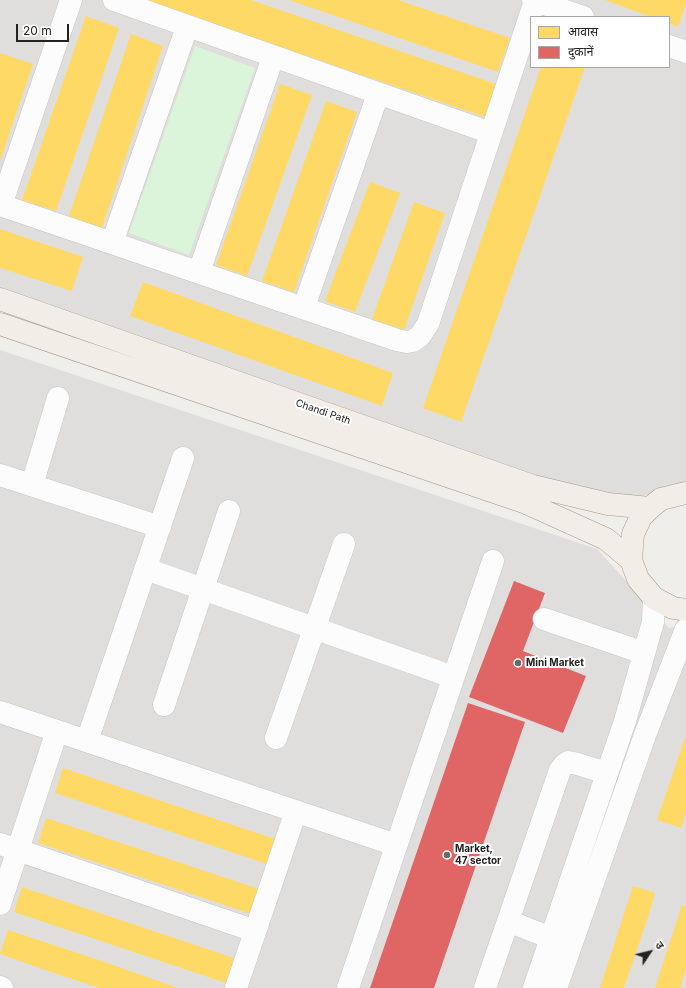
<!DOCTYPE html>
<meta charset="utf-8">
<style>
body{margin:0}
#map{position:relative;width:686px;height:988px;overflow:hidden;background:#f0eeeb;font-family:Inter,"Noto Sans Devanagari",sans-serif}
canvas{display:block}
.legend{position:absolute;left:530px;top:16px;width:140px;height:52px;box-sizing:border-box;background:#fff;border:1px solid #a7a7a7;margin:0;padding:5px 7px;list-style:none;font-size:12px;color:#222}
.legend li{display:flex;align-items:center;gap:8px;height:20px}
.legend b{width:20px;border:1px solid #a7a7a7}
.north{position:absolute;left:630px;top:932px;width:40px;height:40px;-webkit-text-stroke:3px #fff;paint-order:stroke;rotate:55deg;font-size:11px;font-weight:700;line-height:16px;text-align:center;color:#222}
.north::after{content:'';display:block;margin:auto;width:14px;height:18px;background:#222;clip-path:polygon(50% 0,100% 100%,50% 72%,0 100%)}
.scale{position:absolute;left:16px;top:24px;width:53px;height:18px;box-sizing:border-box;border:2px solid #222;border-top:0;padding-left:5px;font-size:12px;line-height:14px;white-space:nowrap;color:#222;-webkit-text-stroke:3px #fff;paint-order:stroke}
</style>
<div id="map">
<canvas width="686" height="988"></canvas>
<ul class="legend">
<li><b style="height:11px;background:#ffd966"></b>आवास</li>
<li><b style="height:11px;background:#e06666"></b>दुकानें</li>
</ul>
<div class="north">उ</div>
<div class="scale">20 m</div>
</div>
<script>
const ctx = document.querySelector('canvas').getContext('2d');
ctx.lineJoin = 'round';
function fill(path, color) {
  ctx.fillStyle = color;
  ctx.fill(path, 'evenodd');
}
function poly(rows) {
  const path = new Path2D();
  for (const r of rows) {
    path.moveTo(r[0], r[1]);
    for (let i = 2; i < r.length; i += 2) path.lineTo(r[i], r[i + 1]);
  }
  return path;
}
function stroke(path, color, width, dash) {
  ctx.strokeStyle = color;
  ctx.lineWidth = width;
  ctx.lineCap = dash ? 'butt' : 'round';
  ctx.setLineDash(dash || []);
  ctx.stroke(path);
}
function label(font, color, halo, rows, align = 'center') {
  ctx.font = font + ' Inter,sans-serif';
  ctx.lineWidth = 4;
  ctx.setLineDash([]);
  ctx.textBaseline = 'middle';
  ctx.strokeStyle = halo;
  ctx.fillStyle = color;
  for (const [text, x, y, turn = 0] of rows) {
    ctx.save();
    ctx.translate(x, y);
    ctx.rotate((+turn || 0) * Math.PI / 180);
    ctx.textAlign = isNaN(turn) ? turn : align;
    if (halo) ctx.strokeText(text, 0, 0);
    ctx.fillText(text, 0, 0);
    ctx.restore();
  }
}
fill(poly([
 [0,0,686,0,686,490,608,500,0,289],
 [531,17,669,17,669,67,531,67],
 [0,350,597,549,669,628,686,624,686,988,0,988]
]), '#dfdedc');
fill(poly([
 [195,46,255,68,189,255,129,233]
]), '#daf5da');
fill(poly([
 [142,0,251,0,496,84,485,117],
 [289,0,398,0,510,38,498,72],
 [605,0,686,0,686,4,678,27,669,23,669,17,651,17],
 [86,16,119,28,56,211,22,200],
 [131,34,163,46,102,228,69,216],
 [0,53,33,64,0,161],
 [541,67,585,67,461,422,423,408],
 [280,84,312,95,247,276,216,265],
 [326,101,357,112,294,292,262,281],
 [370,182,400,193,355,312,325,301],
 [414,202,445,213,404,330,372,319],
 [0,229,83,257,72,291,0,268],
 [143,282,393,373,382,406,130,316],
 [686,735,686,812,681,828,657,820],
 [63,768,275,839,267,864,55,793],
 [46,818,259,889,251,914,38,843],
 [633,886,655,893,649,914,624,988,600,988],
 [22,887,234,958,226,983,14,912],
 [682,905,686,906,686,970,680,988,655,988],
 [8,930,99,960,178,988,99,988,45,970,0,954]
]), '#ffd966');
fill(poly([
 [514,581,545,593,523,651,586,676,563,733,469,697],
 [468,703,525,722,434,988,370,988]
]), '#e06666');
const minor = poly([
 [114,0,491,133],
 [533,0,583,17],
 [669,46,686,52],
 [0,205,397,340,407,342,413,341,420,336,428,324,535,1],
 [1,205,71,0],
 [112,243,187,27],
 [199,272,273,57],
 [304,307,378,94],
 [0,475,160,527],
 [32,485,58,398],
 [146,569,453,677],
 [544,619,644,653],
 [164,705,229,511],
 [0,712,396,845],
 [276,738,344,544],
 [87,741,183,458],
 [0,844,255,931],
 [0,904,57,731],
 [508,921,551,938],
 [0,987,2,988],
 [236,988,296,811],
 [348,988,493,561],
 [485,988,560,770,564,765,568,762,574,763,607,773],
 [534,988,625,721,653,622,654,598],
 [556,988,645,735,686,629]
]);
const major = poly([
 [0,299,533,486,608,504,650,508],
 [0,324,524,502,606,539,631,560],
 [686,493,661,499,650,508,641,517,633,534,631,560,638,579,654,598,673,608,686,610]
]);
stroke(minor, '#c9c8c7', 23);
stroke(major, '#a79c86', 23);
stroke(minor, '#fdfcfc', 22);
stroke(major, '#f3ede7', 22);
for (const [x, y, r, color] of [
 [518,663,4,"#6a6968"],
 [447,855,4,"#6a6968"]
]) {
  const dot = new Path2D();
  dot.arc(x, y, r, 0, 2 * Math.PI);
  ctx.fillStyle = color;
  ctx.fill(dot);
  stroke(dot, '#fff', 1.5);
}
label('10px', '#222', '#fff', [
 ["Chandi Path",323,412,19]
]);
label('bold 10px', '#222', '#fff', [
 ["Mini Market",526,663],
 ["Market,",455,849],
 ["47 sector",455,861]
], 'left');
</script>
